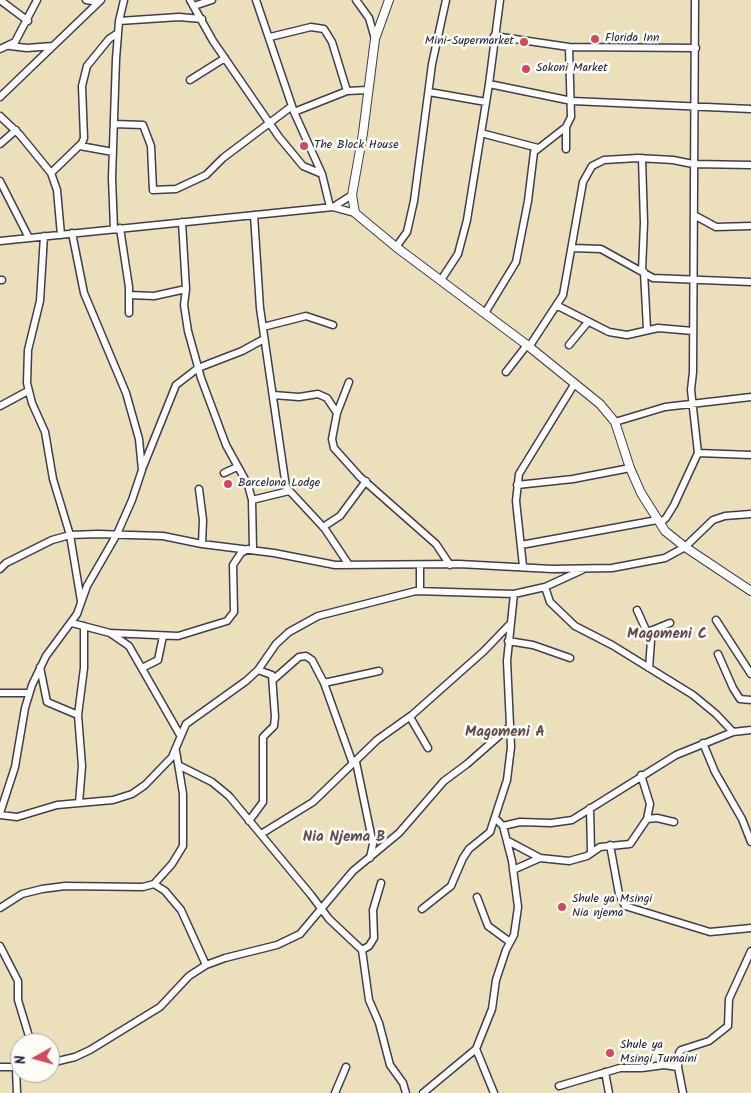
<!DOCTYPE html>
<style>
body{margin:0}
#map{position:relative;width:751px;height:1093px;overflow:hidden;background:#ecdfbc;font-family:Kalam,sans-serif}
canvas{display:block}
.north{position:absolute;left:10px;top:1033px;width:50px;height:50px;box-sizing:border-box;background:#fdfcf7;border:1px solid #a5a5ac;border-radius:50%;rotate:263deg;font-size:14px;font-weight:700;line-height:20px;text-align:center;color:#22223b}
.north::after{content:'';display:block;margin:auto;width:18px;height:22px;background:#d1495b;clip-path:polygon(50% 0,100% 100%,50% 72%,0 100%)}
</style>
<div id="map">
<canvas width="751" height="1093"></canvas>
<div class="north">N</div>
</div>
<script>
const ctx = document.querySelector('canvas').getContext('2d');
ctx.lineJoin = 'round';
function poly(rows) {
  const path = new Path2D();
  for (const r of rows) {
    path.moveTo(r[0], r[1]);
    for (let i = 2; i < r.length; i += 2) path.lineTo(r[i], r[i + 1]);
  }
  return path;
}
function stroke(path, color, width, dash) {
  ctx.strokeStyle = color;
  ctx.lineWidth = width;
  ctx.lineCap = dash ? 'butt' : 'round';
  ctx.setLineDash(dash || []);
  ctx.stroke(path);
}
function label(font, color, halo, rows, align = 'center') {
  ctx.font = font + ' Kalam,sans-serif';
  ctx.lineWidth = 5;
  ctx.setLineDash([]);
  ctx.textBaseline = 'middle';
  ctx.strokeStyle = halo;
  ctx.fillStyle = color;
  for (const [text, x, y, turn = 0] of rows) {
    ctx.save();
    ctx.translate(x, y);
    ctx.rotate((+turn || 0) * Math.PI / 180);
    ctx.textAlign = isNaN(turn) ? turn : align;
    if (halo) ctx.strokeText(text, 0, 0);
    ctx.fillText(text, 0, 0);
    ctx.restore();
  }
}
const minor = poly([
 [0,0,28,21],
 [86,0,98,2],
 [190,0,213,41,279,137,303,166,322,174],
 [256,0,294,112,322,174,330,207],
 [356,0,369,18,375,39],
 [194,6,212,0],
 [119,21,179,17,202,19],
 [494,36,569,47,696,48],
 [270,37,311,27,324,29,332,42,347,91],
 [10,46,27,48,53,46],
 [0,49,15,42,37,0],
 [190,80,225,58],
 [489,84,572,101,751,109],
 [429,92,486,102],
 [0,97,101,0],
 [294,112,347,91,368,90],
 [0,116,20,135,51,173,57,190,61,235],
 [114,124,143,125,151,146,153,190,176,189,206,175,223,158,292,106],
 [481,133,538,148],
 [0,144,16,130],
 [80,146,113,152],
 [566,149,566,127],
 [51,173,82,143,84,138,82,86,87,66,109,39,118,33],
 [0,181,29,238],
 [333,207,352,195],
 [254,215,260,308,286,487,325,529,349,565],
 [694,215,716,227,751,226],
 [182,222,186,289,184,305,188,331,201,378,226,445,248,485,252,500,253,549],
 [120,228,129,287,129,313],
 [114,229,112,178,116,59,119,21,124,0],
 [44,236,40,301,28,350,27,383,32,403,45,432,53,479,70,535,81,601],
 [0,241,333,207,355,213],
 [396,247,407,232,414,201,432,64,446,0],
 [572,248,601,249,653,278,751,282],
 [642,271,644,223,642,158],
 [644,272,647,329],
 [0,280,2,280],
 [441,280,458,254,467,220,489,84,500,0],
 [129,295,154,296,186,289],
 [558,306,609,332,627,335,658,328,693,331],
 [485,313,516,262,528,201,534,152,566,127,571,117,569,47],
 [263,327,306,316,333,325],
 [569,345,588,322],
 [529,347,563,295,583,182,592,166,604,160,638,158,673,160,693,164,751,165],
 [506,372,527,345],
 [349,382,337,413,332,439,334,448,360,477,436,544,450,565],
 [273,395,299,397,318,394,327,398,337,413],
 [0,406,28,391],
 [615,422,665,407,751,397],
 [698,453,751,455],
 [143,467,176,385,198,368,242,351,264,339],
 [224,473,237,467],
 [517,485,573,479,630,468],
 [199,489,203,520,202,544],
 [252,500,289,491],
 [660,523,666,518,674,505,698,453,691,390,693,372,695,0],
 [323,527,340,516,366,481],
 [521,545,657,520],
 [523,566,516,501,519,474,575,383],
 [0,569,6,563,52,540,70,535,98,534,163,536,202,544,274,553,335,565,459,564,552,569,612,568,665,558,685,547,713,520,725,516,751,514],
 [545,587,550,602,575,626,612,645,693,695,716,714,733,732],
 [420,591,420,565],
 [637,610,651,641,649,668],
 [716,620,751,674],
 [72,623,110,633,129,646,180,735],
 [648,632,670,623],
 [110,633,178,636,227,621,234,612,233,565,241,553,248,549],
 [508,641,533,645,570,658],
 [718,654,733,688,740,699,751,700],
 [40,667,47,702,78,715],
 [142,668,158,660,163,636],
 [274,679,299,657,306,656,312,660,324,683,353,764],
 [324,683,379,671],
 [0,693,29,693],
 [410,717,428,748],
 [703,743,715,772,742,819,751,842],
 [356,762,373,844,370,858],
 [180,766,212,782,229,796,311,895,329,919,362,950,369,1000,379,1023,390,1065,403,1083,406,1093],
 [641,775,650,804,647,819],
 [79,803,82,766,78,715,84,668,84,626],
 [590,808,591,852],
 [0,813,15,767,25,708,32,685,46,656,77,614,87,586,117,534,132,500,142,470,139,439,126,393,84,293,72,233],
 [0,815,17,817,57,805,113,800,132,794,145,785,172,757,186,724,246,681,258,670,276,644,289,632,318,616,416,591,514,594,545,587,582,570],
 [249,821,263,802,263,737,274,726,275,717,272,675,258,670],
 [503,826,520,822,551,823,572,820,676,755,733,732,751,730],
 [261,834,313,802,377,740,412,715,484,651,509,625],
 [508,841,540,858,569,861,587,856,600,847,630,844,647,819,657,818,674,822],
 [610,845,619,894,625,906,710,932,751,928],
 [513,870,540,858],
 [154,884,165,891,181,910,206,965],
 [477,897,488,926,510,942],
 [0,908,22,894,42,889,65,886,143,887,154,884,172,864,183,846,183,794,176,751],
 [422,909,451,886,463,858,469,849,490,832,507,780,511,747,507,661,514,594],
 [0,946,18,981,18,1000,31,1043],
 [362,950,369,946,374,938,373,910,381,883],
 [476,1049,494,1093],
 [50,1063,75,1057,90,1050,160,1007,189,976,206,965,225,958,277,945,300,934,353,871,399,833,444,781,467,764,508,728],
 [0,1067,19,1067],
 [16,1068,17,1093],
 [605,1072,609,1093],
 [559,1086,620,1068,642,1068,664,1065,678,1067],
 [335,1093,346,1067],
 [423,1093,476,1049,492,1009,496,980,506,950,514,935,518,907,512,861,503,826,495,818],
 [683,1093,678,1067,679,1053,681,1050,709,1041,728,1026,729,999,751,951]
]);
const major = poly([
 [389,0,375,39,363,133,352,195,355,213,396,247,527,345,600,404,615,422,630,468,641,493,665,531,685,547,751,591]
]);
stroke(minor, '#403e4e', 9);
stroke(major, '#403e4e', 10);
stroke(minor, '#fff', 6);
stroke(major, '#fff', 8);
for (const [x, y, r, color] of [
 [595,39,5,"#d1495b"],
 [524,42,5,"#d1495b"],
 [526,69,5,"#d1495b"],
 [304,146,5,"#d1495b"],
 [228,484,5,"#d1495b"],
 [562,907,5,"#d1495b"],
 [610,1053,5,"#d1495b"]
]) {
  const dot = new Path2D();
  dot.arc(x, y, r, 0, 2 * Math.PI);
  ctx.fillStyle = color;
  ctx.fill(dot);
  stroke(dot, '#fdfcf7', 2);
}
label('12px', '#22223b', '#fdfcf7', [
 ["Florida Inn",605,39],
 ["Mini-Supermarket",514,42,"right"],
 ["Sokoni Market",536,69],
 ["The Block House",314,146],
 ["Barcelona Lodge",238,484],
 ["Shule ya Msingi",572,900],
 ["Nia njema",572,914],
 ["Shule ya",620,1046],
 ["Msingi Tumaini",620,1060]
], 'left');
label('bold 15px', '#644b4d', '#fdfcf7', [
 ["Magomeni C",667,635],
 ["Magomeni A",505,733],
 ["Nia Njema B",344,838]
]);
</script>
